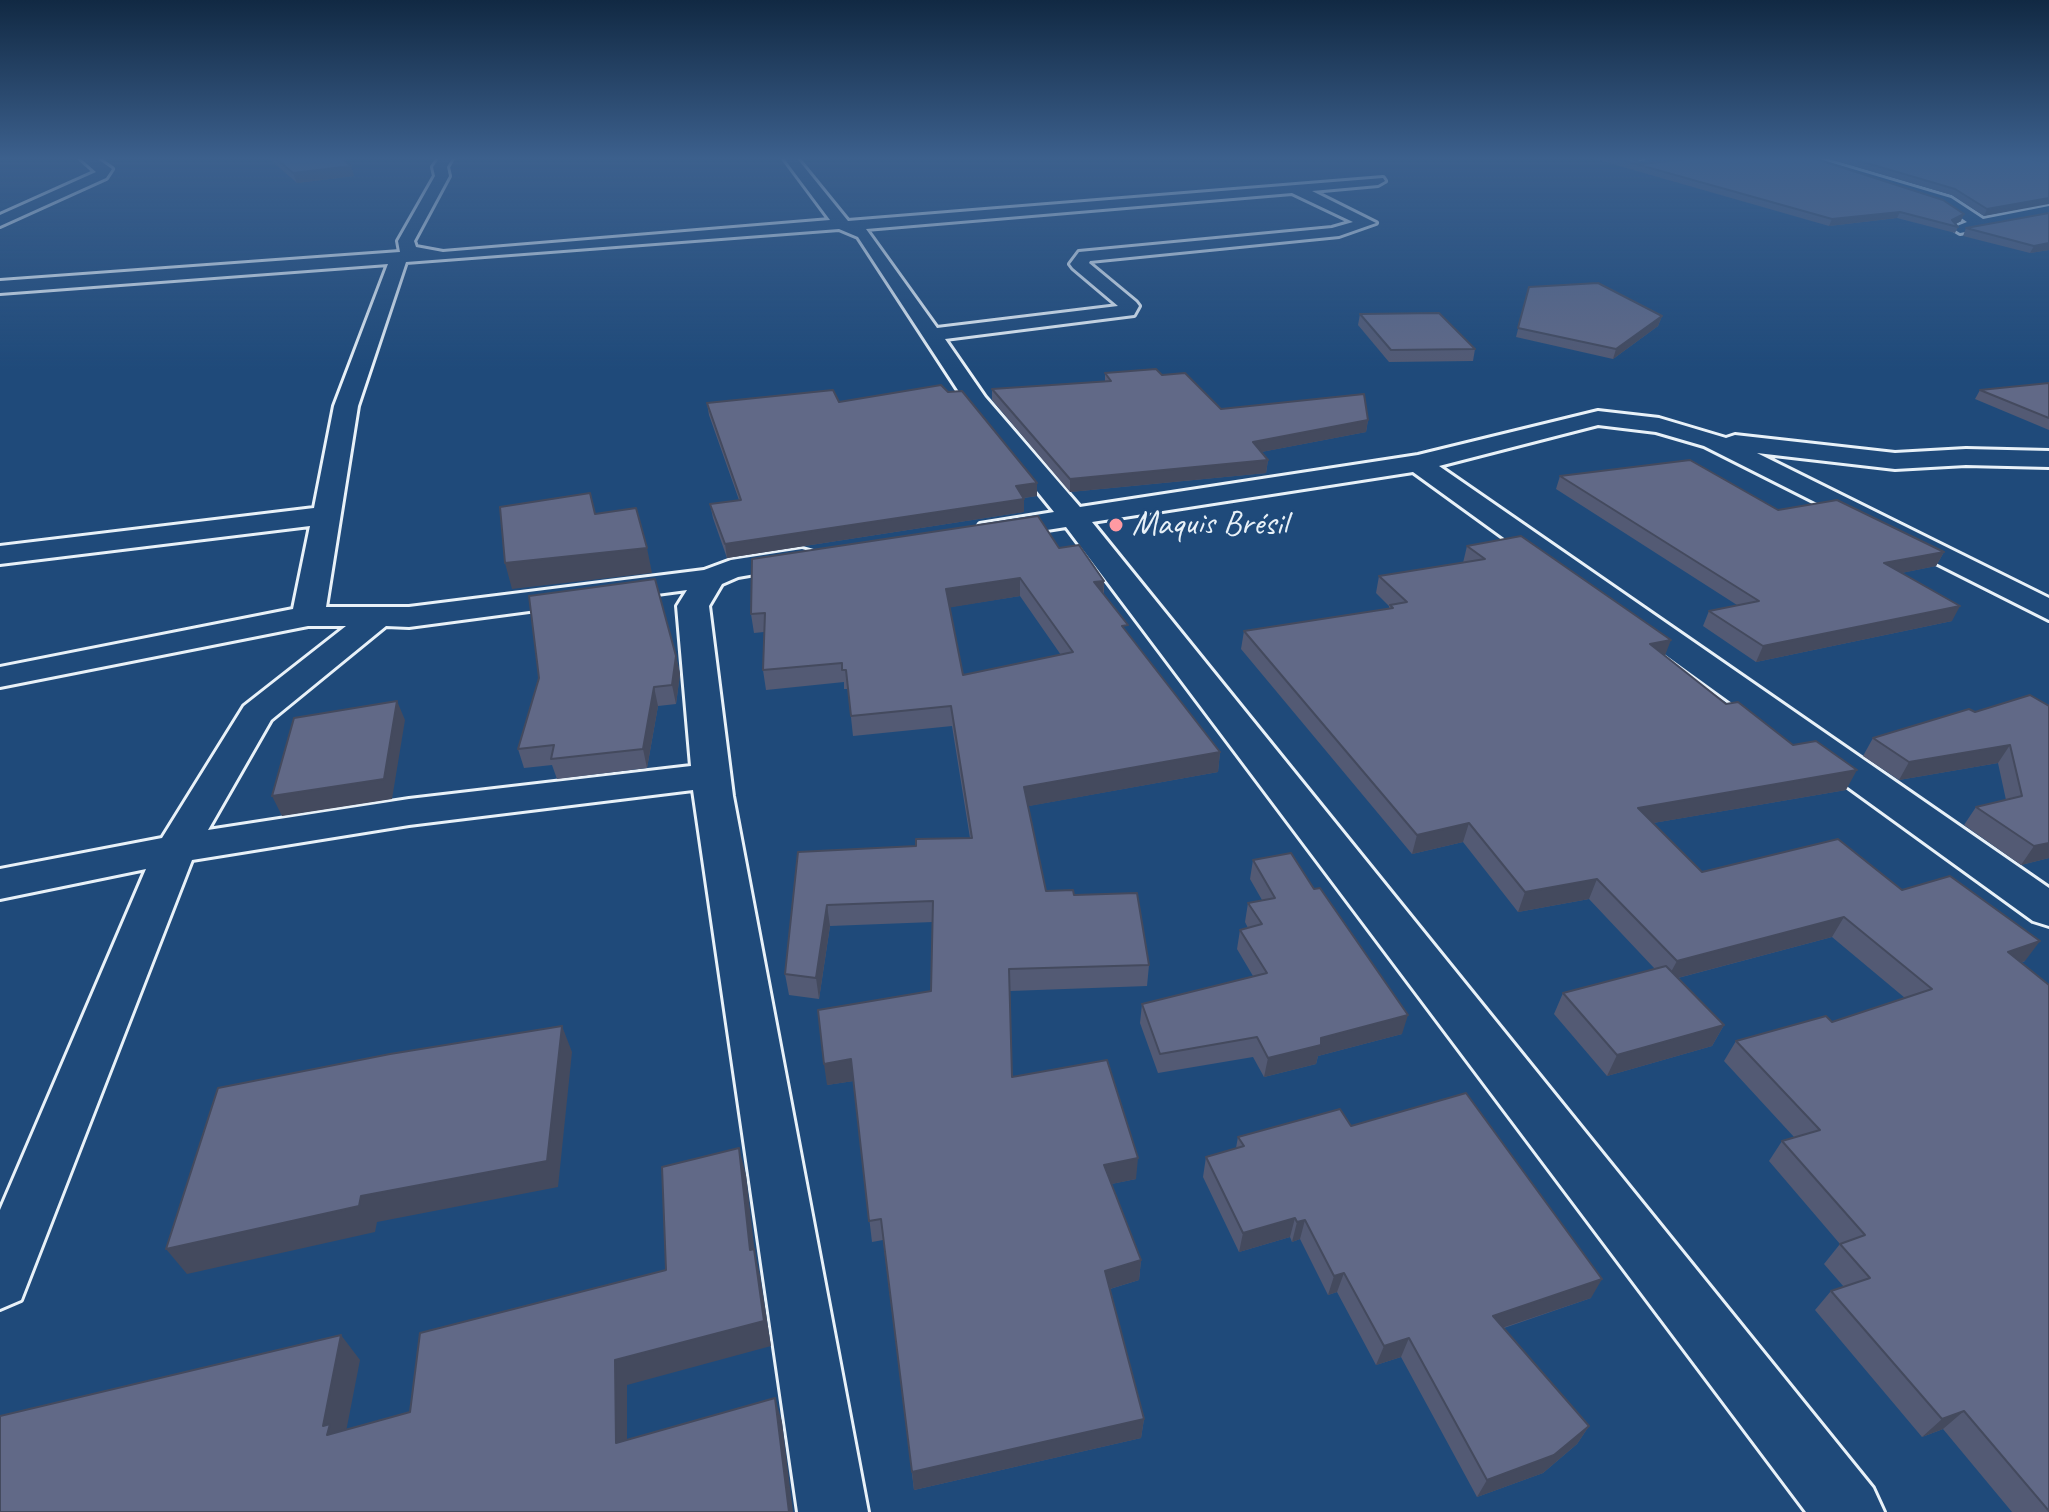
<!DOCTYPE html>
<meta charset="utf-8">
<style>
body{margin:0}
canvas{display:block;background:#1f4a7a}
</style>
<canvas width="2049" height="1512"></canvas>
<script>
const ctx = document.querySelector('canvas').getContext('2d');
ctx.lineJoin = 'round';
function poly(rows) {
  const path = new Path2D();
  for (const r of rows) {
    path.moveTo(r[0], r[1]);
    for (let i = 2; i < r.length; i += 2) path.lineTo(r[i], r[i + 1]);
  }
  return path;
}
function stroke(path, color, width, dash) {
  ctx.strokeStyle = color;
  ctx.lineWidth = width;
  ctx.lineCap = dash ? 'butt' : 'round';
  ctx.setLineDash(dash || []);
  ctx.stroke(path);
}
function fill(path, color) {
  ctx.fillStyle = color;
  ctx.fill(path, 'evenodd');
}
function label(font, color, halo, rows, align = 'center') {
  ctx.font = font + ' Caveat,sans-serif';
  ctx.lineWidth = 6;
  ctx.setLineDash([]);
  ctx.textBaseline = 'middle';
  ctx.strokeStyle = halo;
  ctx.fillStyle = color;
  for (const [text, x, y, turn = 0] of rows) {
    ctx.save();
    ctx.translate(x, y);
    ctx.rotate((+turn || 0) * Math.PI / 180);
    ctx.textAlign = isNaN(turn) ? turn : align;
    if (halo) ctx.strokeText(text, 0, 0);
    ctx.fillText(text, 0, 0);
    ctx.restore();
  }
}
const street = poly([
 [79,157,95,157,112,169,106,178,0,226,0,215,96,172,79,157],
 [440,157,453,157,447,167,449,176,414,241,416,247,443,252,830,220,783,157,796,157,848,221,1383,178,1385,181,1378,185,1312,191,1376,223,1339,236,1090,261,1089,263,1136,302,1139,306,1134,315,945,339,985,397,1080,507,1418,455,1598,411,1659,418,1726,438,1735,435,1895,453,1966,449,2049,451,2049,467,1966,465,1895,469,1757,453,2049,598,2049,620,1704,446,1656,432,1598,425,1439,466,2049,888,2049,926,2033,921,1413,472,1092,522,1873,1488,1884,1512,1806,1512,1066,527,990,539,980,536,976,530,980,524,1054,512,969,407,858,237,839,229,406,262,358,406,326,607,409,607,704,570,731,560,802,549,813,552,817,558,813,564,738,577,722,584,709,606,733,796,868,1512,798,1512,693,790,409,825,192,860,21,1300,0,1309,0,1210,146,869,0,899,0,869,162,838,244,706,346,626,308,626,0,687,0,667,293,609,310,526,0,564,0,546,314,508,334,406,388,264,0,293,0,281,400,252,398,241,435,176,433,167,440,157],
 [1292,193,1353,222,1332,228,1079,252,1070,264,1073,268,1118,306,937,328,866,229,1292,193],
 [687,590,677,606,691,766,409,799,208,830,271,720,386,626,409,627,687,590],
 [1658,157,1711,157,1705,161,1639,167,1632,163,1658,157],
 [1791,157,1812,157,1951,198,1983,219,2049,206,2049,216,1960,233,1952,228,1967,222,1941,204,1791,157],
 [2018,157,2049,159,2049,167,2019,160,2018,157]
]);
stroke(street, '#e8f1f8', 6);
fill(street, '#1f4a7a');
fill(poly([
 [267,157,339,157,351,166,354,176,297,183],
 [1588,157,1648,157,1637,161,1641,164,1961,221,1956,224,1958,227,1955,233,1897,218,1829,226],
 [1823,157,2022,157,1984,216,1952,195],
 [1966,228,2049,250,2030,253,1963,236],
 [1529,287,1662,316,1658,326,1613,359,1516,337],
 [1360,314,1475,349,1473,361,1389,362,1358,325],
 [1105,373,1162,375,1221,409,1368,420,1366,432,1261,452,1268,460,1266,473,1070,492,992,400,992,389,1105,381],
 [2049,383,2049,430,1975,399,1980,390],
 [839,402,1037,483,1037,496,1024,498,1024,512,727,558,713,518,710,504,739,500,709,415,707,403],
 [1560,476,1778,510,1944,552,1936,566,1901,573,1952,621,1756,662,1703,626,1709,611,1737,605,1556,489],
 [1467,546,1665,656,1726,704,1846,790,1653,823,1702,872,1902,890,2025,961,2021,963,2049,1512,2012,1512,1943,1429,1922,1437,1815,1310,1831,1291,1844,1287,1824,1264,1840,1244,1769,1161,1782,1141,1794,1137,1724,1061,1736,1041,1832,1022,1905,998,1832,937,1678,978,1724,1025,1712,1046,1607,1076,1554,1014,1563,993,1655,969,1589,899,1518,912,1463,842,1412,854,1241,649,1244,631,1389,609,1389,606,1376,593,1379,576,1463,563],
 [1059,548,1104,581,1104,595,1127,633,1220,752,1218,772,1028,806,1046,891,1074,895,1149,965,1147,986,1010,991,1012,1077,1136,1179,1111,1184,1141,1260,1139,1280,1110,1289,1144,1419,1141,1438,914,1490,883,1240,872,1242,853,1081,827,1085,931,991,933,922,830,926,819,999,789,995,785,974,798,852,916,846,970,838,952,726,853,736,848,689,844,689,844,682,766,690,763,670,764,632,754,633,751,614],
 [1020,596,1061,655,963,675,950,607],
 [676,656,680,674,676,704,658,706,647,768,557,779,552,765,524,768,518,749],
 [2049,706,2049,858,2021,865,1964,825,1976,807,2006,800,1998,763,1899,780,1863,756,1873,738,1975,712],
 [1253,860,1402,1034,1318,1056,1316,1064,1264,1077,1253,1057,1158,1073,1140,1023,1142,1004,1253,976,1237,949,1240,930,1248,928,1245,922,1248,903,1262,900,1250,879],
 [1351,1126,1591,1298,1504,1328,1589,1426,1577,1444,1543,1473,1477,1497,1401,1357,1376,1365,1337,1292,1328,1295,1300,1239,1292,1242,1290,1237,1239,1252,1203,1177,1206,1157,1236,1148,1238,1137]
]), '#535a74');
fill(poly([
 [1633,157,1648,157,1631,163,1629,162],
 [351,166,354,176,297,183,293,173],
 [2049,198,2049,204,1984,216,1987,209],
 [1900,212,1897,218,1829,226,1832,219],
 [1964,214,1961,221,1953,225,1952,220],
 [2049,243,2049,250,2030,253,2034,246],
 [1662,316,1658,326,1613,359,1616,349],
 [1368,420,1366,432,1251,454,1253,442],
 [1268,460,1266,473,1070,492,1070,479],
 [1037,483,1037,496,1016,499,1016,486],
 [1024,499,1024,512,727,558,725,544],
 [647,548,652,573,512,589,505,563],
 [1944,552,1936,566,1877,578,1884,563],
 [1020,578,1020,596,947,608,946,589],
 [1104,581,1103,599,1094,582],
 [1960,606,1952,621,1756,662,1763,646],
 [1671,640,1664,658,1650,644],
 [676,656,680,674,676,704,672,685],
 [654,687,658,706,647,768,643,749],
 [397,701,405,720,392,799,282,816,272,796],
 [2010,745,1998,763,1899,780,1909,762],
 [1220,752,1218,772,1024,807,1024,787],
 [1857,770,1846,790,1630,827,1638,808],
 [1469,823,1463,842,1412,854,1417,835],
 [2049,843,2049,858,2021,865,2034,846],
 [1597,879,1589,899,1518,912,1525,892],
 [827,905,830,926,819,999,816,978],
 [1844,917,1832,937,1666,981,1677,961],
 [2040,941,2025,961,1993,972,2008,952],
 [1408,1015,1402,1034,1318,1056,1316,1064,1264,1077,1268,1058,1321,1038],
 [1724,1025,1712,1046,1607,1076,1617,1055],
 [562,1026,572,1052,558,1187,377,1222,375,1232,187,1274,166,1249,361,1196],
 [851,1059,854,1081,827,1085,824,1064],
 [739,1148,746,1175,755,1254,760,1275,771,1346,627,1385,627,1466,616,1443,615,1360,750,1250],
 [1138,1158,1136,1179,1102,1186,1104,1165],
 [1295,1218,1290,1237,1239,1252,1243,1233],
 [1305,1220,1300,1239,1292,1242,1297,1222],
 [1141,1260,1139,1280,1103,1291,1105,1271],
 [1344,1273,1337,1292,1328,1295,1334,1276],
 [1602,1279,1591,1298,1484,1334,1493,1316],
 [341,1335,360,1360,344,1442,327,1435,323,1426],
 [1409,1338,1401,1357,1376,1365,1384,1346],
 [775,1398,782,1422,793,1512,789,1512],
 [1964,1411,1943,1429,1922,1437,1942,1419],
 [1144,1419,1141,1438,914,1490,912,1472],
 [1589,1426,1577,1444,1543,1473,1477,1497,1487,1480]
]), '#444a5e');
const building = poly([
 [274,157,339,157,351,166,293,173,274,157],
 [1611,157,1633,157,1631,158,1641,164,1708,157,1810,157,1943,200,1964,214,1952,220,1958,227,1900,212,1832,219,1611,157],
 [1846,157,2022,157,2049,163,2049,198,1987,209,1955,189,1846,157],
 [2049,213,2049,243,2034,246,1966,228,2049,213],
 [1598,283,1662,316,1616,349,1518,328,1529,287,1598,283],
 [1439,313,1475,349,1391,350,1360,314,1439,313],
 [1156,369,1162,375,1185,373,1221,409,1364,394,1368,420,1253,442,1268,460,1070,479,992,389,1111,381,1105,373,1156,369],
 [2049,383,2049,418,1980,390,2049,383],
 [941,385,948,392,962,391,1037,483,1016,486,1024,499,725,544,710,504,741,500,707,403,833,390,839,402,941,385],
 [1690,460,1778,510,1837,500,1944,552,1884,563,1960,606,1763,646,1709,611,1759,601,1560,476,1690,460],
 [590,493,595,514,636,508,647,548,505,563,500,507,590,493],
 [1038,516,1059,548,1079,545,1104,581,1094,582,1128,625,1122,626,1220,752,1024,787,1046,891,1073,890,1074,895,1137,893,1149,965,1009,969,1012,1077,1107,1060,1138,1158,1104,1165,1141,1260,1105,1271,1144,1419,912,1472,881,1219,869,1221,851,1059,824,1064,818,1010,931,991,933,901,827,905,816,978,785,974,798,852,916,846,916,839,972,838,951,706,851,716,846,670,842,670,842,663,763,670,765,613,751,614,752,559,1038,516],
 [1020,578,1073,652,963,675,946,589,1020,578],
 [1521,536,1671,640,1650,644,1726,704,1738,702,1793,745,1816,741,1857,770,1638,808,1702,872,1838,839,1902,890,1950,876,2040,941,2008,952,2049,985,2049,1511,1964,1411,1942,1419,1831,1291,1870,1278,1840,1244,1865,1235,1782,1141,1820,1130,1736,1041,1826,1016,1832,1022,1932,989,1844,917,1677,961,1597,879,1525,892,1469,823,1417,835,1244,631,1393,608,1390,605,1407,602,1379,576,1485,559,1467,546,1521,536],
 [655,579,676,656,672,685,654,687,643,749,551,759,554,745,518,749,539,678,529,596,655,579],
 [2030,695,2049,706,2049,843,2034,846,1976,807,2022,796,2010,745,1909,762,1873,738,1969,709,1975,712,2030,695],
 [397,701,384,779,272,796,294,718,397,701],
 [1291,853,1314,889,1320,888,1408,1015,1321,1038,1321,1045,1268,1058,1257,1037,1160,1054,1142,1004,1267,973,1240,930,1262,924,1248,903,1275,898,1253,860,1291,853],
 [1666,966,1724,1025,1617,1055,1563,993,1666,966],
 [562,1026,547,1161,361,1196,359,1206,166,1249,218,1088,390,1054,562,1026],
 [1466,1093,1602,1279,1493,1316,1589,1426,1554,1455,1487,1480,1409,1338,1384,1346,1344,1273,1334,1276,1305,1220,1297,1222,1295,1218,1243,1233,1206,1157,1244,1146,1238,1137,1340,1109,1351,1126,1466,1093],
 [739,1148,750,1250,754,1249,764,1321,615,1360,616,1443,775,1398,789,1512,0,1512,0,1416,341,1335,323,1426,330,1424,327,1435,410,1412,420,1333,666,1270,662,1167,739,1148]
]);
fill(building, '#616987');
stroke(building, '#444a5e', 2);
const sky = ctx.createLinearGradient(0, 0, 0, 369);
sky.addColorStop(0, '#112943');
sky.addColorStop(0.43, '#3c608d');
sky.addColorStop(1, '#3c608d00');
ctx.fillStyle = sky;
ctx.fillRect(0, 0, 2049, 369);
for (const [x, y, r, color] of [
 [1116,525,8,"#ff9aa2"]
]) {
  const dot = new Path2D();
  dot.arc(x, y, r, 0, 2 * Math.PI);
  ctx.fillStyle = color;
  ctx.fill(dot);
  stroke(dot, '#1f4a7a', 3);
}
label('34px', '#e8f1f8', '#1f4a7a', [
 ["Maquis Brésil",1132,525]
], 'left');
</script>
